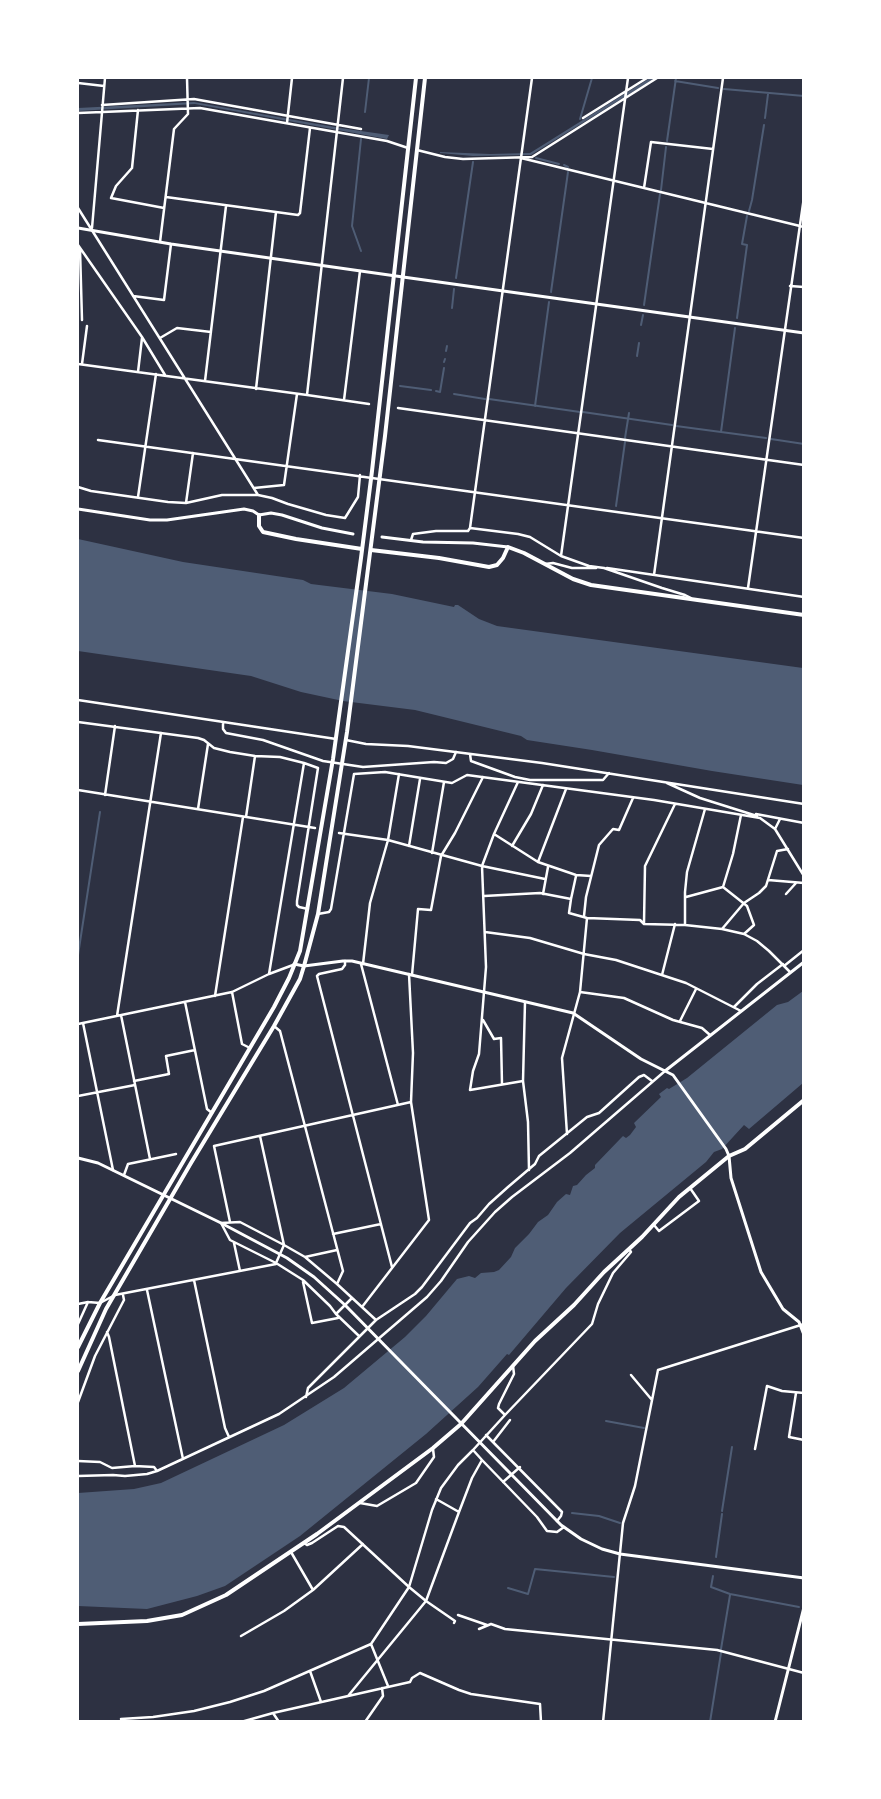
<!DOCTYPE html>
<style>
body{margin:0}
#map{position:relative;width:881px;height:1799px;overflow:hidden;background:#2d3142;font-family:Lato,sans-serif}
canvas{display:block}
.frame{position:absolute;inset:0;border:79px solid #fff;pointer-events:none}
</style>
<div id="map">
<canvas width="881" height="1799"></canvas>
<div class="frame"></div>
</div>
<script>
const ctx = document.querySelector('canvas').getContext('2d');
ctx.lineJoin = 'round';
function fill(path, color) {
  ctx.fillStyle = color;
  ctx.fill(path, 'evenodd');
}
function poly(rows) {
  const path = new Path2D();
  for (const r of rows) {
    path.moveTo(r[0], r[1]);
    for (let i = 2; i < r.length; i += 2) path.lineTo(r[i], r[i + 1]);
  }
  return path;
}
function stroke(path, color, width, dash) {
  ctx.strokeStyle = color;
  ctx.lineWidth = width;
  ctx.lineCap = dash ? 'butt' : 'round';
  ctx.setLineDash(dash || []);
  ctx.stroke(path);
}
fill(poly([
 [650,78,655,78,531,155,473,156,440,153,440,152,490,154,530,153],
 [194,102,340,128,389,135,387,139,195,104,78,111,78,108],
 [78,539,183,562,303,580,311,584,392,594,454,607,455,605,458,605,479,619,497,626,803,668,803,785,712,771,592,750,527,740,521,736,415,710,343,701,301,692,251,676,78,651],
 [803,991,803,1083,749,1129,744,1125,722,1149,714,1152,706,1162,620,1233,566,1288,509,1355,507,1354,478,1387,426,1434,300,1536,225,1586,197,1596,147,1609,78,1606,78,1493,134,1489,161,1483,284,1425,344,1388,405,1337,426,1316,457,1279,469,1276,475,1278,481,1273,494,1272,499,1270,511,1257,515,1248,529,1234,538,1222,548,1215,557,1202,566,1194,570,1195,573,1186,577,1185,586,1175,595,1168,595,1165,621,1138,623,1136,626,1138,630,1135,636,1127,634,1123,661,1097,659,1094,667,1088,669,1089,687,1078,777,1005,788,1002]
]), '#4f5d75');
stroke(poly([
 [675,81,718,88],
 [724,89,804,96],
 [365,112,369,78],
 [765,118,768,94],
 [580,119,592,78],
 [667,141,676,78],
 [536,158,559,164],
 [564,165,568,167],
 [661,190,666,147],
 [749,211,752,200,764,125],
 [361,251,352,226,361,139],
 [456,278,473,162],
 [551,292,568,172],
 [644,305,660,194],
 [452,308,454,289],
 [737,318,747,245,742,244,747,216],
 [641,325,643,315],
 [446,351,447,346],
 [637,356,639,343],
 [444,362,445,359],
 [400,386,431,390],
 [436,391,440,392,444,368],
 [454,394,485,399],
 [489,399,580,412],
 [535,406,549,302],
 [583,412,672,425],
 [676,426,766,438],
 [721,432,735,328],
 [625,438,629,413],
 [771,439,804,444],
 [616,506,625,442],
 [803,533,804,532],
 [78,955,100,812],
 [606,1421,644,1428],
 [722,1511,732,1447],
 [572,1513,599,1516,620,1523],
 [716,1557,722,1514],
 [713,1576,711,1587,730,1594,799,1607],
 [508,1588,528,1594,535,1569,614,1577],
 [721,1649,730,1595],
 [710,1722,721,1653]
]), '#4f5d75', 2);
stroke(poly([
 [78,83,104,86],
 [102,105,194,99,361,129],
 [138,110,132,168,116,186,111,198,164,208],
 [78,113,200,108,387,141,408,148],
 [583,118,647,78],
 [287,123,292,78],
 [417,150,445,157,463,159,532,157,657,78],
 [521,158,804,227],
 [644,188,651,142,713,149],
 [166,197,298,215,300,213,310,128],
 [78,208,258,495,222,495,186,503,168,502,91,491,78,487],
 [92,228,105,78],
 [160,242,174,129,188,114,187,78],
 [78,245,142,337,165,375],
 [80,249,82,320],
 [790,286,804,287],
 [133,296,164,300,171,244],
 [160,338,177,328,211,332],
 [78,364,307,395,343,78],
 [82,364,87,326],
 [138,372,142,338],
 [205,381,226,206],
 [256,389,276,212],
 [307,395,369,404],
 [344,400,360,271],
 [398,408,804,465],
 [98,440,804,538],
 [254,488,284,485,297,394],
 [258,495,272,498,288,504,326,515,345,518,358,497,360,475],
 [138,497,156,374],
 [186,503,193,453],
 [470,528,532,78],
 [411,540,413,534,436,531,468,531,470,528,518,534,530,537,561,556,589,566,604,568,662,588,685,595,691,598],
 [561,556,628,78],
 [545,564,553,563,572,568,596,568],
 [607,568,804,597],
 [654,575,723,78],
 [748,588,804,197],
 [78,700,336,739],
 [78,722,198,738,204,740,214,748,230,752,255,756,280,757,304,763,318,768,297,901,297,905,299,907,308,909],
 [223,722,223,729,226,733,263,740,323,761,363,767,434,762,446,763,453,759,456,752],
 [346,740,366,744,408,746,542,763,804,804],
 [470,754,471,761,515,777,530,780,603,780,609,773],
 [518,782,494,834,482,866,486,967,479,1054,473,1071,470,1090,523,1081],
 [667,783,700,798,757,816],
 [78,790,315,828],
 [105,795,115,726],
 [198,809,208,744],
 [756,814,804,823],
 [246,817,255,756],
 [775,829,780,819],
 [339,833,388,840,482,866,545,879],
 [494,834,538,862,576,875,591,876],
 [409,846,420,779],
 [512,846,531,814,543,785],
 [432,853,444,782],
 [538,862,566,789],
 [768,880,804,883],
 [723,887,733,854,741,815],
 [543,894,548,867],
 [786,894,796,883],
 [484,896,540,893,571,899,569,913,587,918,640,920,644,924,685,925,722,929,744,934,757,941,769,951,790,972],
 [686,897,723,887,747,906,754,925,744,934],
 [571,899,576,876],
 [318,914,329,912,331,909,354,774,385,772,452,783,467,775,654,800,760,818,775,829,804,876],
 [584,916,586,897,599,845,613,829,619,830,633,798],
 [644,923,645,866,675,804],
 [685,925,685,892,687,872,705,809],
 [722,929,744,903,759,893,766,886,777,851,788,849],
 [485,932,530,938,584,954,616,960,686,983,741,1011],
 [345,961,345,965,342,969,319,974,317,976,392,1267],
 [361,964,398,1105],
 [363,964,370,903,388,840,399,774],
 [784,966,804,950],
 [269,974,293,965],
 [412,975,418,909,431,910,441,856,455,833,483,777],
 [662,975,675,924],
 [232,992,242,1044,250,1048],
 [580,992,624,998,673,1020,702,1028,710,1035],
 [215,996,243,817],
 [185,1002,207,1109,212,1113],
 [525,1002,523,1081,528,1122,529,1170],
 [734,1007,757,984,783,964],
 [121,1015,150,1159],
 [117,1016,161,733],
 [483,1020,494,1039,501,1038,502,1084],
 [680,1021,696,989],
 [83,1023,113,1170],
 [78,1024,232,992,269,974,304,763],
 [274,1026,280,1031,343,1271,337,1284,376,1320,308,1388,306,1397],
 [134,1081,169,1074,166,1056,195,1050],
 [78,1096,135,1085],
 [567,1134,562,1058,580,992,587,918],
 [260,1136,284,1245,305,1257,337,1284],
 [124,1175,128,1164,176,1154],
 [230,1222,214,1146,411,1102],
 [654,1225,659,1231,699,1201,690,1188],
 [333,1234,381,1224],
 [234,1243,240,1271],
 [305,1257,337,1250],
 [276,1263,284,1245,240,1222,221,1223,230,1240,276,1263,303,1280,330,1306,336,1314,359,1336],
 [194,1280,225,1428,229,1437],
 [303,1282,312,1323,338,1318],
 [147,1290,183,1459],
 [78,1304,88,1302,100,1303,115,1295,276,1264],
 [362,1307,429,1220,411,1102,413,1053,409,974],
 [336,1314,352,1298],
 [376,1320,415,1294,422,1287,470,1223,477,1218,489,1204,508,1187,535,1164,539,1156,587,1117,599,1113,639,1077,644,1075,652,1081],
 [78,1324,88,1302],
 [107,1332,109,1337,135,1466,154,1467,157,1471],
 [631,1375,652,1400],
 [796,1393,789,1437,804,1440],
 [78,1402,95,1356,124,1300,123,1295],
 [505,1415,592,1324,598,1304,613,1273,631,1252,629,1249],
 [486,1435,562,1512,561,1516,557,1521],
 [493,1442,510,1420],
 [755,1449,767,1386,782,1391,804,1393],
 [473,1450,505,1415,498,1408,499,1404,514,1374,513,1366],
 [482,1460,537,1517,547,1531,557,1532,564,1527],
 [78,1461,100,1462,112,1468,135,1466],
 [78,1476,113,1475,125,1476,147,1474,157,1471,279,1414,334,1377,427,1297,441,1281,468,1242,495,1212,512,1197,570,1153,665,1071],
 [503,1482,520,1467],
 [436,1499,459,1512],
 [360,1503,377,1506,416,1483,434,1457,433,1449],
 [304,1543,307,1545,312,1543,338,1526,344,1527,409,1587,426,1601,455,1621,454,1623],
 [291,1552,313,1590],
 [458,1615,487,1625],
 [479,1629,491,1624,505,1629,717,1650,804,1673],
 [241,1636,284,1611,313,1590,363,1544],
 [371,1644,388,1686],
 [310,1671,321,1702],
 [273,1713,279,1722],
 [121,1719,153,1717,194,1711,230,1702,264,1691,371,1644,409,1587,432,1510,441,1488,458,1465,473,1450,482,1460,472,1478,459,1512,426,1601,348,1696],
 [241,1722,273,1713,410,1682,412,1678,420,1673,459,1690,471,1694,540,1704,541,1722],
 [329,1722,332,1722],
 [365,1722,383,1696,382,1688],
 [603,1722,623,1523,635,1486,658,1370,804,1324]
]), '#fff', 2.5);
stroke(poly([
 [403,277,804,333],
 [78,1158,98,1163,221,1223,287,1258,314,1277,345,1305,561,1525,581,1539,602,1549,620,1554,804,1578]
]), '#fff', 3);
stroke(poly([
 [78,228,171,244,403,277],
 [78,509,150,520,167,520,244,509,253,511,259,515,271,513,282,515,322,528,353,534],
 [382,537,423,542,473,543,508,547],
 [294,964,304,966,343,961,352,961,573,1013,641,1059,673,1075,726,1149,729,1156,731,1178,761,1272,783,1309,799,1322,804,1335],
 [665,1071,804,962],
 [775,1722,804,1607]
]), '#fff', 3);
stroke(poly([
 [371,550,439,558,489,567,497,565,503,558,508,547,524,553,573,579,591,585,804,615],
 [78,1624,147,1621,182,1615,226,1595,317,1534,433,1448,461,1424,535,1341,574,1305,604,1272,642,1237,679,1197,729,1156,745,1149,804,1100]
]), '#fff', 4);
stroke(poly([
 [259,515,259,526,263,532,296,539,362,549],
 [78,1347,100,1303,274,1007,289,978,300,951,333,759,361,558,372,471,416,78],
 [78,1371,106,1309,191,1163,274,1026,300,979,304,966,318,914,347,732,385,436,425,78]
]), '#fff', 4);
</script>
